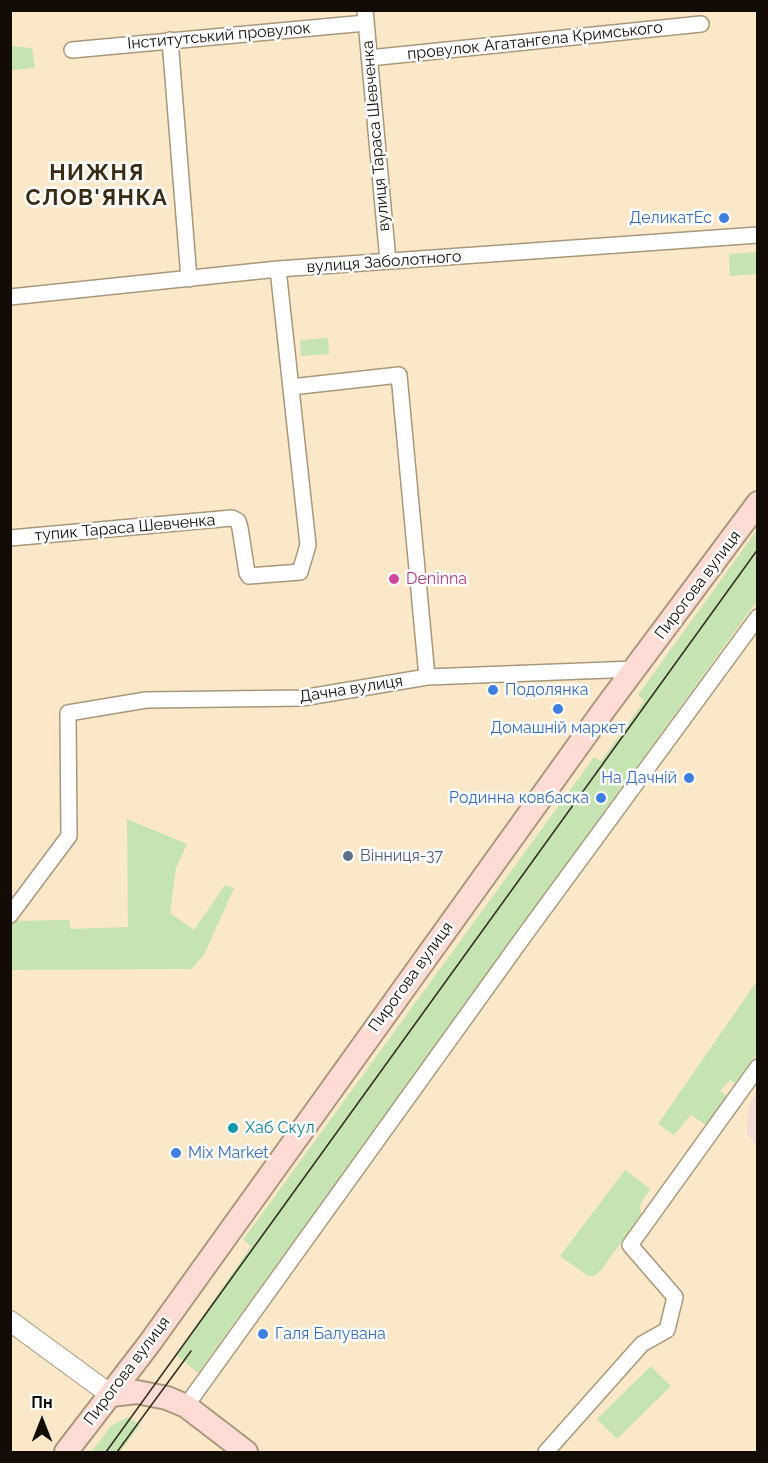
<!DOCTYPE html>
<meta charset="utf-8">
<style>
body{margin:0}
#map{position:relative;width:768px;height:1463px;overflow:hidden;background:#fae8c9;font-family:Raleway,sans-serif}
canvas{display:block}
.frame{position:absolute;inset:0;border:12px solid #120c04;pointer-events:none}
.north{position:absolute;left:12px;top:1391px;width:60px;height:60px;-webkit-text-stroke:4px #fff;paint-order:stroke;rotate:0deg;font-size:16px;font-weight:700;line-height:24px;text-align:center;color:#120c04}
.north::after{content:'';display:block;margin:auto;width:21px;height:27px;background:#120c04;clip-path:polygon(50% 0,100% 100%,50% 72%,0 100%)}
</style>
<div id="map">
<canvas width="768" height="1463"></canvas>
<div class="frame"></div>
<div class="north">Пн</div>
</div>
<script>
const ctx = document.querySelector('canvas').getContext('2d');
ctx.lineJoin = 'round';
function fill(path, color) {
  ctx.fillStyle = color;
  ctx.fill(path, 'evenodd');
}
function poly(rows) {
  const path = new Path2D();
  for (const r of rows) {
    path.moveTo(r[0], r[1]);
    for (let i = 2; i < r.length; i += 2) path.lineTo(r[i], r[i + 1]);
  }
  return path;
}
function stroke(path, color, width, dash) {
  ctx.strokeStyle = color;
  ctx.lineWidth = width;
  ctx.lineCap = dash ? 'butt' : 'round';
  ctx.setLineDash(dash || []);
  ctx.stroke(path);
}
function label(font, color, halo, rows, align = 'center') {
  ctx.font = font + ' Raleway,sans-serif';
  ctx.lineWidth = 5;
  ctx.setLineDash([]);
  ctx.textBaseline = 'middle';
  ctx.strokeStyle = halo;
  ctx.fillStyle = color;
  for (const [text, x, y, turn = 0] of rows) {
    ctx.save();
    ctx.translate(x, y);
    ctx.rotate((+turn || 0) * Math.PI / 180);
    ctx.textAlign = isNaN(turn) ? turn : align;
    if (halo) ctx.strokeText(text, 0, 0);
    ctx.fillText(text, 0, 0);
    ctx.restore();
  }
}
fill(poly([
 [757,1093,757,1146,747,1134,749,1105]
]), '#f4d9d6');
fill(poly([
 [10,46,32,48,35,68,11,70],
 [757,252,757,274,730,276,729,254],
 [328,338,329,354,301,356,300,340],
 [757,530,757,601,198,1373,176,1355,251,1246,243,1240,594,757,601,761,644,701,638,695],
 [127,819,187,844,176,868,170,913,194,930,225,885,234,888,204,955,191,969,11,970,11,925,13,921,69,920,71,929,128,927],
 [757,981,757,1053,735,1083,730,1080,720,1091,727,1096,707,1126,691,1115,674,1135,658,1124],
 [625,1170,650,1189,640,1205,641,1214,602,1269,594,1276,588,1276,560,1256],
 [651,1366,671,1386,617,1439,597,1419],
 [128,1417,140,1425,120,1452,91,1452,111,1426]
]), '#c6e3b2');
const minor = poly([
 [365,10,388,261],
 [170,40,189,279],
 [72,50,366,23],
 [369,58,701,24],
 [10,297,278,269,758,235],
 [291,387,399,375,427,677],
 [10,538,232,518,238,521,240,528,247,573,249,576,300,572,308,545,278,269],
 [10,915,69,836,68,713,146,700,302,698,427,677,635,669],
 [186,1406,524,936,758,617],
 [546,1452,642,1344,667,1330,675,1297,630,1245,758,1067]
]);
const tertiary = poly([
 [10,1321,111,1395]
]);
const secondary = poly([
 [111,1395,137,1392,167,1398,186,1406,246,1452],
 [66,1452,149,1344,603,711,758,503]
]);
stroke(minor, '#a8977b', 18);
stroke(tertiary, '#a8977b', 22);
stroke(secondary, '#a8977b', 26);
stroke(minor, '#fff', 15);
stroke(tertiary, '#fff', 20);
stroke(secondary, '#fedcd5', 22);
stroke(poly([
 [106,1452,758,549],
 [117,1452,191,1351]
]), '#322b1f', 1.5);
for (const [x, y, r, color] of [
 [724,218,6,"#3f7fe0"],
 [394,579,6,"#d1479c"],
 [493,690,6,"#3f7fe0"],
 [558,709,6,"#3f7fe0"],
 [689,778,6,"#3f7fe0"],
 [601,798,6,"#3f7fe0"],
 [348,856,6,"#5c6f8a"],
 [233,1128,6,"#0f9aa8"],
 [176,1153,6,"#3f7fe0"],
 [263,1334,6,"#3f7fe0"]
]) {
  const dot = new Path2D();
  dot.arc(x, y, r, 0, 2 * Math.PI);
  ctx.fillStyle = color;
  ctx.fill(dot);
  stroke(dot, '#fff', 2);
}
label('16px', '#120c04', '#fff', [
 ["Інститутський провулок",219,36,-5],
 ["провулок Агатангела Кримського",535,41,-6],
 ["вулиця Тараса Шевченка",376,136,-95],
 ["вулиця Заболотного",384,262,-4],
 ["тупик Тараса Шевченка",125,528,-5],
 ["Пирогова вулиця",698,585,-53],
 ["Дачна вулиця",351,689,-9],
 ["Пирогова вулиця",411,977,-54],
 ["Пирогова вулиця",127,1371,-53]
]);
label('16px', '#366cbe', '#fff', [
 ["ДеликатЕс",712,218],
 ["Подолянка",505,690,"left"],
 ["Домашній маркет",558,728,"center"],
 ["На Дачній",677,778],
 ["Родинна ковбаска",589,798],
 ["Mix Market",188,1153,"left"],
 ["Галя Балувана",275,1334,"left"]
], 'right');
label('16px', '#b23c85', '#fff', [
 ["Deninna",406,579]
], 'left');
label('16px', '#4e5e75', '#fff', [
 ["Вінниця-37",360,856]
], 'left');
label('16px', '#0d838f', '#fff', [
 ["Хаб Скул",245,1128]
], 'left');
ctx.letterSpacing = '1.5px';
label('bold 22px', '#3a2c13', '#fff', [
 ["НИЖНЯ",97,173],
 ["СЛОВ'ЯНКА",97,198]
]);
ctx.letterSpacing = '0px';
</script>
